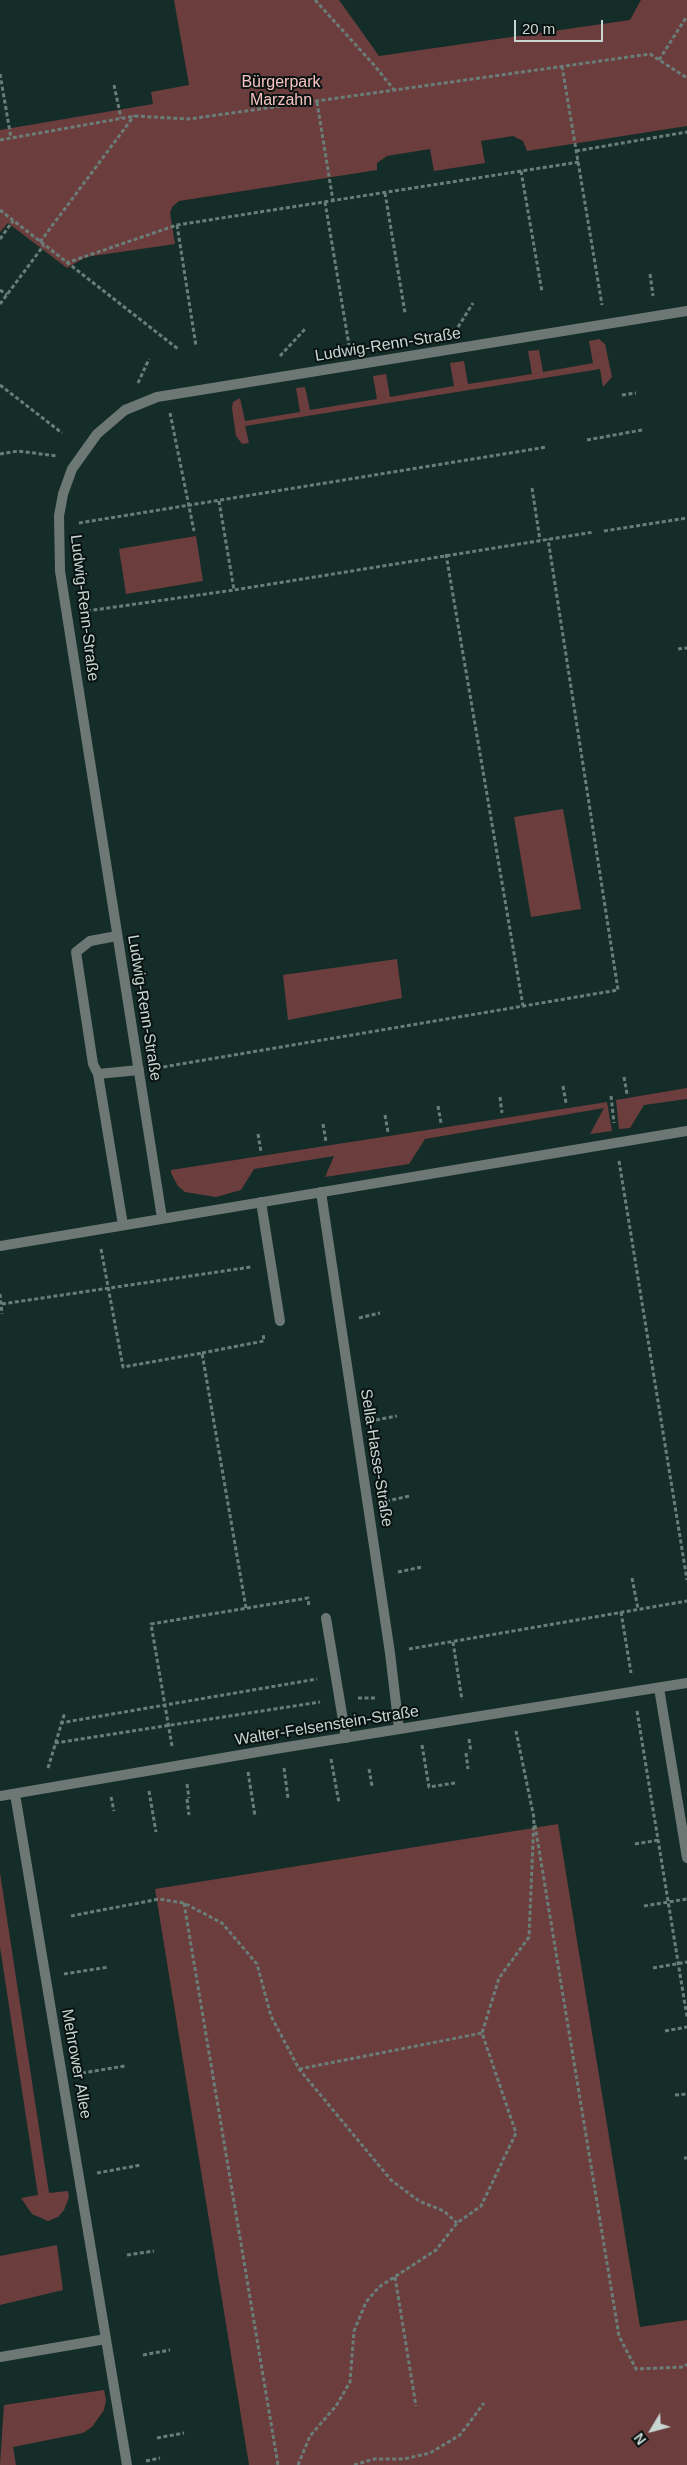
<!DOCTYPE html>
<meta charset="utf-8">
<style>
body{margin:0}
#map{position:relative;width:687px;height:2465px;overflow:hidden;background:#152d28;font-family:Helvetica,sans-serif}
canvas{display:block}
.north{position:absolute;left:627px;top:2405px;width:50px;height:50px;-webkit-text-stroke:4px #091311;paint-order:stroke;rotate:233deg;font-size:14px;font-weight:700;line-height:20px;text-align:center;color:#c8d6d2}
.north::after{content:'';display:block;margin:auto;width:18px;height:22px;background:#c8d6d2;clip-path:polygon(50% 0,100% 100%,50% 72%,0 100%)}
.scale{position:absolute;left:514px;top:20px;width:89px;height:22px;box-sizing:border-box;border:2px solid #c8d6d2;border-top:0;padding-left:6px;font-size:15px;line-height:18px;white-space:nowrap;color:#c8d6d2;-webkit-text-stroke:4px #091311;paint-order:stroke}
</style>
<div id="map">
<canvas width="687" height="2465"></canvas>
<div class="north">N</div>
<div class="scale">20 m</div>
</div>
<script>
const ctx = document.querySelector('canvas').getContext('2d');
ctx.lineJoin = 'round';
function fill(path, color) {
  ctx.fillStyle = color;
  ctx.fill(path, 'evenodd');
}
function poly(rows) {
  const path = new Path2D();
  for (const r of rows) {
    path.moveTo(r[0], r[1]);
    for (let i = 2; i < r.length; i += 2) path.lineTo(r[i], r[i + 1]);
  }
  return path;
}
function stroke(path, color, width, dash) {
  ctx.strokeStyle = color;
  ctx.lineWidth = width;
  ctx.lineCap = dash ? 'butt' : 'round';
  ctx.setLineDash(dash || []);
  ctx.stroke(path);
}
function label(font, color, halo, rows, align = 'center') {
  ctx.font = font + ' Helvetica,sans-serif';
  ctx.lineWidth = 4;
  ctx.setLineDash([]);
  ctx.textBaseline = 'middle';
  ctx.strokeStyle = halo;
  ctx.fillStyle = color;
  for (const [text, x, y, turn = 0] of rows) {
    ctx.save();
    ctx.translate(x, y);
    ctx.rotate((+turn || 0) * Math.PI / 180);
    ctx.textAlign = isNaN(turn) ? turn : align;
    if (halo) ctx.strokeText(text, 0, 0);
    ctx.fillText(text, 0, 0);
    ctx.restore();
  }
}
fill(poly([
 [174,0,339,0,379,56,630,20,641,0,687,0,687,126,527,151,523,141,513,136,481,141,485,163,434,171,430,149,387,156,377,163,377,170,179,201,172,207,170,213,175,244,86,257,67,268,8,223,0,232,0,130,153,104,151,92,189,85],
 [599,339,605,344,612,377,603,387,600,369,245,426,249,443,242,444,236,436,232,408,233,402,240,398,245,421,300,412,296,388,305,387,310,410,377,399,373,376,386,374,390,397,454,386,450,363,464,361,468,384,532,374,528,351,539,350,543,372,593,363,589,341],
 [196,536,203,581,126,594,119,549],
 [563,809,581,909,531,917,514,817],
 [397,959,402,998,288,1020,283,975],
 [687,1088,687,1099,644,1105,630,1128,619,1129,616,1100],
 [607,1102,612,1131,590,1134,604,1108,425,1139,409,1164,325,1177,334,1156,254,1169,241,1190,216,1197,185,1192,178,1186,171,1173,171,1170],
 [558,1824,640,2327,687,2320,687,2465,249,2465,155,1889],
 [0,1873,49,2193,68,2191,69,2197,64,2210,58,2217,48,2221,32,2214,21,2198,38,2195,0,1947],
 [57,2245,63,2290,0,2305,0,2256],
 [104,2390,106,2400,104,2410,92,2427,83,2433,13,2447,16,2465,0,2465,4,2405]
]), '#6c3d3d');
stroke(poly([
 [315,0,374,65,395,91],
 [659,60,687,16],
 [562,66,602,305],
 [0,74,11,138],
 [114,85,121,118],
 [317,102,333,201],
 [0,140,135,116,189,119,650,54,687,78],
 [576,151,687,132],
 [521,171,542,292],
 [385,193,405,313],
 [325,202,349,345],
 [0,210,178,349],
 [177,225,196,346],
 [0,239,13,221],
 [40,242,134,116],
 [66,263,177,225,579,162],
 [650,274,653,296],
 [0,290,7,295],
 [0,304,44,245],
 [458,327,473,303],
 [280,356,305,329],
 [138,383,149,359],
 [0,385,62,433],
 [622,395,636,393],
 [170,413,194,531],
 [587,440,642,430],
 [0,454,18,451,57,456],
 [532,488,540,540],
 [219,501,234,590,594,532],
 [79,523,547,447],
 [604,531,687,518],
 [446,554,523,1006],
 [87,611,234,590],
 [678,649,687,648],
 [157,1068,618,990,548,539],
 [624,1077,627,1094],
 [563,1086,566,1103],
 [611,1096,614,1123],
 [500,1097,502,1113],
 [438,1106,441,1123],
 [385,1115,388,1132],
 [323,1124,326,1142],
 [258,1134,261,1152],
 [619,1161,687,1580],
 [101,1249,123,1367,202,1353,246,1608],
 [0,1294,2,1314],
 [2,1304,251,1267],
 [359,1318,380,1313],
 [202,1353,264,1341,263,1333],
 [376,1420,397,1416],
 [386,1501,410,1496],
 [398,1572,422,1567],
 [632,1578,638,1609],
 [621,1612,631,1673],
 [453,1642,462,1700],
 [409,1649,687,1601],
 [358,1698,377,1698],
 [637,1711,687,2017],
 [60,1723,317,1679],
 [469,1739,471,1752],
 [55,1743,320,1702],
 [422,1745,429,1787,455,1783],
 [172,1746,151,1624,308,1598,309,1607],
 [466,1753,468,1769],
 [331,1759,339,1803],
 [48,1768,65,1712],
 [284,1768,288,1798],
 [369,1769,372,1786],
 [248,1772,255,1816],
 [187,1784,189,1798],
 [149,1791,156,1832],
 [111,1797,114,1811],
 [187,1799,189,1815],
 [535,1825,619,2336,636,2369,684,2367,687,2364],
 [635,1844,659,1840],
 [184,1903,278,2465],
 [644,1906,687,1899],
 [71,1916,159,1899,184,1903,222,1923,257,1964,271,2016,299,2069,391,2180,419,2201,444,2211,457,2223],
 [653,1968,687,1962],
 [64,1974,109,1967],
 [665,2031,687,2027],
 [299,2069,482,2033],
 [82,2073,125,2066],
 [675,2095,687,2094],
 [684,2158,687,2158],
 [97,2173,141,2165],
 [127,2255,154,2251],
 [395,2277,416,2406],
 [143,2355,170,2350],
 [157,2438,184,2433],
 [146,2461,160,2458],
 [298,2465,310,2436,336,2406,350,2382,354,2331,366,2302,379,2287,436,2250,457,2223,481,2206,516,2133,482,2033,499,1978,529,1937,534,1818,516,1731],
 [354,2465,374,2459,404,2459,430,2453,460,2435,484,2403]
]), '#6a7d78', 3, [4, 2.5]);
stroke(poly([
 [117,936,90,941,76,952,93,1064,98,1074,123,1225],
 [98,1074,139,1070],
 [321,1192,390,1653,399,1729],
 [261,1202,280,1321],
 [326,1618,346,1738]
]), '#6d7875', 10);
stroke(poly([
 [162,1218,60,571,59,516,63,494,72,469,97,434,125,410,157,397,687,311],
 [0,1246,687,1131],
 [659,1688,687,1858],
 [15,1794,127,2465],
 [0,1796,281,1748,687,1683],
 [0,2357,106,2339]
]), '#6d7875', 10);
label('16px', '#f7c2c0', '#091311', [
 ["Bürgerpark",281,83],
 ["Marzahn",281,101]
]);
label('16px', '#c8d6d2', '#091311', [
 ["Ludwig-Renn-Straße",388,345,-9],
 ["Ludwig-Renn-Straße",84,608,83],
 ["Ludwig-Renn-Straße",144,1008,81],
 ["Sella-Hasse-Straße",376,1458,81],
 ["Walter-Felsenstein-Straße",327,1726,-9],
 ["Mehrower Allee",76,2064,80]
]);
</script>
